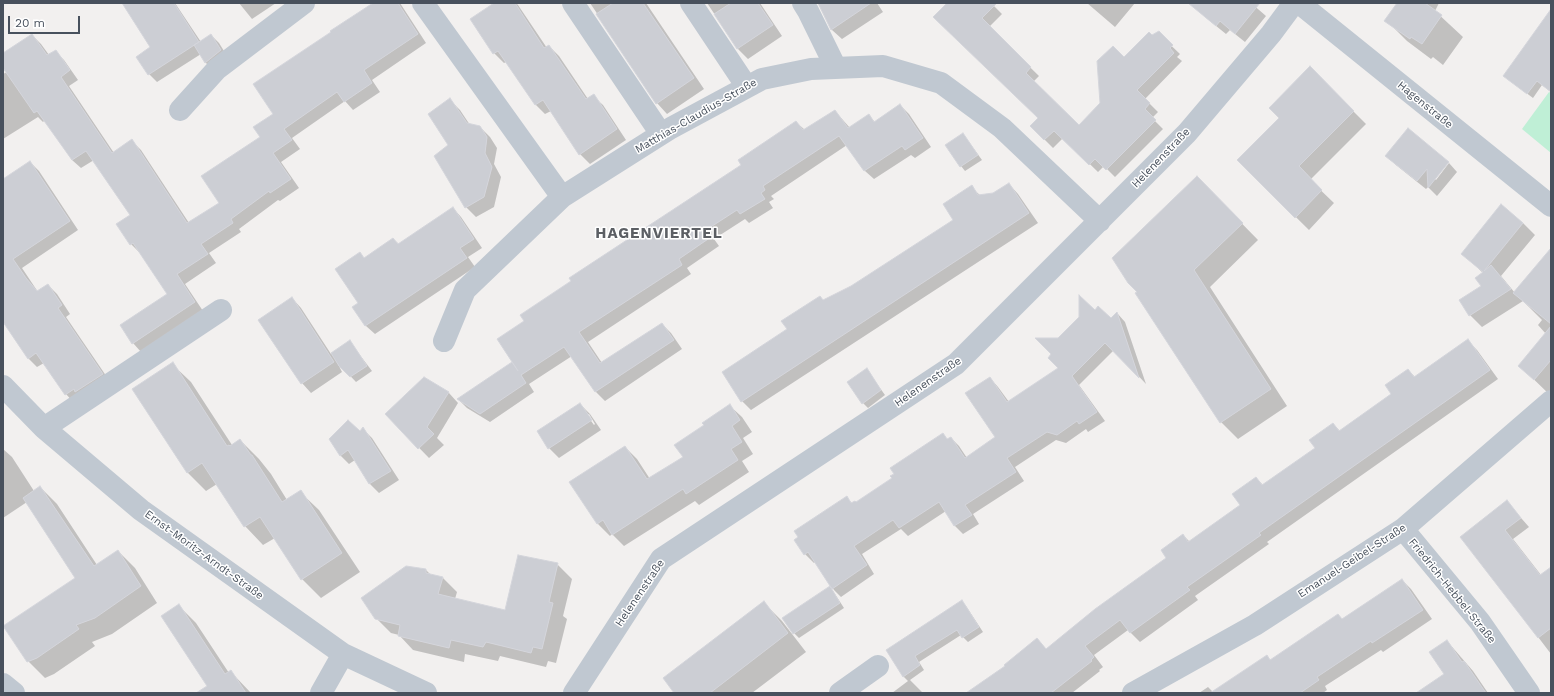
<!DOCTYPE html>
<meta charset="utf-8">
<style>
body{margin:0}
#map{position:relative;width:1554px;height:696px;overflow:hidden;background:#f2f0ef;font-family:"Work Sans",sans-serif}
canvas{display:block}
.frame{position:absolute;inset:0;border:4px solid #48515d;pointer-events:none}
.scale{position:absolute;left:8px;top:16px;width:72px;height:18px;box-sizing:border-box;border:2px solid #48515d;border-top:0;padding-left:5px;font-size:12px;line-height:14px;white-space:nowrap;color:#48515d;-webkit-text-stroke:3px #fff;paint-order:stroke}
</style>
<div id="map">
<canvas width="1554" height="696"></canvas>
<div class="frame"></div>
<div class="scale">20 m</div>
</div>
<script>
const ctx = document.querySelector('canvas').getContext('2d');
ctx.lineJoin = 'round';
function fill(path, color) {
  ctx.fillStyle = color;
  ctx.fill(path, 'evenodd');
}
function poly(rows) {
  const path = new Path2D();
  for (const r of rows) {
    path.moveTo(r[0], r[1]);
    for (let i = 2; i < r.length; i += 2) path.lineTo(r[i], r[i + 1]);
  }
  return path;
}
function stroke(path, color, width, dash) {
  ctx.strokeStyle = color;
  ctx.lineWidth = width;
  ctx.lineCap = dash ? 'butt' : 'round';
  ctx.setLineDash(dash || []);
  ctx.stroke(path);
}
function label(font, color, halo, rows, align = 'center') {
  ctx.font = font + ' "Work Sans",sans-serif';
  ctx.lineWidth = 3;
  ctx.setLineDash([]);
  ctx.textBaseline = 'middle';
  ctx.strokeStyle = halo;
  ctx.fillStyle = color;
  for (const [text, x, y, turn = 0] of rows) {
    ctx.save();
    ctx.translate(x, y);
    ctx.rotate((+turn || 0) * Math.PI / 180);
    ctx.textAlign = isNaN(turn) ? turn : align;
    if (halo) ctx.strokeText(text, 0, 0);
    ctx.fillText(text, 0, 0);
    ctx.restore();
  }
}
fill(poly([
 [1549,92,1551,93,1551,153,1522,129]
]), '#bfefd6');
fill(poly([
 [123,3,175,3,201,42,211,35,219,43,229,59,214,71,206,63,201,54,157,82,149,74,152,48],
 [239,3,276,3,252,19],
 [374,3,400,3,426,43,372,80,380,92,353,110,345,101,292,138,300,149,281,162,299,188,280,201,278,200,239,229,241,232,209,253,216,263,185,284,203,311,141,352,133,343,168,294,140,253,131,244,131,215,94,160,81,168,72,160,45,120,43,122,38,117,3,139,3,74,7,72,3,66,3,55,32,35,41,44,49,55,55,51,64,60,78,80,69,86,114,153,132,141,141,150,189,223,220,203,261,138,274,114],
 [496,3,516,3,518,5,547,48,549,46,559,56,588,99,593,96,603,105,626,140,590,164,580,154,551,111,545,114,535,104,506,62,504,63,494,53],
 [590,3,646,3,704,89,667,114,657,103],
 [707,3,760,3,782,36,748,59,738,49],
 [818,3,877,3,883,12,842,39,832,30],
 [963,3,991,3,1002,14,989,27,1039,76,1033,82,1079,126,1101,103,1124,58,1158,33,1180,54,1177,57,1182,61,1145,99,1158,112,1152,118,1163,129,1115,177,1104,166,1098,172,1063,138,1053,148,1031,126,1039,119],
 [1087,3,1135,3,1115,27],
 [1191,3,1251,3,1266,16,1245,42,1230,30,1226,34,1205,17],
 [1398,3,1439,3,1435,11,1463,37,1443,65,1433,57,1431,59,1407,41,1386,20],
 [1551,11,1551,92,1542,85,1533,98,1509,80],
 [1310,68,1366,124,1310,180,1334,203,1309,230,1238,160,1280,118],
 [450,100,460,110,470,125,480,127,490,137,497,148,494,164,501,177,494,207,476,217,466,207,450,145],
 [900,105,909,114,931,147,915,158,911,155,874,179,865,171,847,145,771,196,774,199,769,202,773,208,749,223,745,219,714,239,719,246,687,268,691,274,588,342,602,363,662,324,671,333,682,349,605,401,596,392,572,356,529,384,534,392,490,422,467,408,458,399,512,363,515,366,525,321,742,165,796,122,805,130,835,111,850,128,868,115,875,122],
 [963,134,982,160,965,171,961,166],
 [1387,156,1447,162,1434,178,1436,180,1449,163,1457,172,1437,196,1428,187,1426,189,1396,165],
 [30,162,39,171,78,230,22,268,38,292,48,285,57,294,70,314,66,317,111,383,74,403,66,394,44,363,37,367,28,358,3,321,3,180],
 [1009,184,1018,194,1038,223,751,410,742,401,788,329,823,301,852,287,954,220,971,187,981,196,994,194],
 [1213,194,1258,240,1210,287,1287,406,1238,439,1221,422,1137,293],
 [1501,206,1523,223,1535,235,1501,276,1515,293,1551,269,1551,396,1520,366,1546,334,1538,325,1542,320,1523,301,1482,327,1470,315,1482,286,1483,273,1463,254],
 [453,208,461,217,482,248,468,257,475,267,375,334,366,326,354,307,359,303,359,253,365,259,393,239,399,244],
 [292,298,301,308,331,354,350,342,372,371,356,382,337,362,342,372,311,393,302,383],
 [1095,311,1111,320,1117,313,1125,322,1146,384,1114,350,1079,385,1105,421,1088,432,1086,429,1066,443,1056,440,1015,467,1024,481,973,514,979,524,963,534,955,526,946,511,908,536,901,529,862,554,874,574,841,597,834,590,815,562,814,563,805,554,796,540,847,498,853,504,856,503,893,479,943,434,948,440,951,438,959,446,967,458,996,438,990,378,998,387,1009,402,1060,368,1053,354,1058,339],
 [1468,341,1477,350,1498,379,1267,542,1269,544,1195,596,1198,600,1140,642,1128,630,1094,655,1103,667,1099,670,1100,671,1072,693,967,693,1006,667,1037,639,1047,650,1167,559,1183,535,1190,542,1242,505,1256,478,1263,485,1317,449,1333,424,1340,431,1392,394,1408,370,1416,378],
 [172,364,191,382,232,445,240,440,259,459,271,474,287,500,300,492,319,510,360,572,321,598,302,579,275,538,263,545,245,526,217,484,206,491,188,473,133,389],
 [867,370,885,395,868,408,863,403],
 [424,378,449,393,458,403,437,438,444,445,429,458,386,414],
 [580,404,590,414,601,430,559,458,549,448],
 [586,414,589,414,595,424,594,425],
 [730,406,742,417,752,432,743,438,753,454,742,461,749,472,699,505,695,501,624,546,612,534,610,536,598,524,570,482,625,447,637,459,650,479,684,457,705,425],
 [363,429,372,438,399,480,379,493,370,484,355,460,349,464,340,455],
 [3,449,12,457,34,491,40,487,57,504,97,565,118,551,135,568,157,603,112,634,92,642,95,646,54,674,45,678,28,661,77,578,27,502,3,518],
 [1507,502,1529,527,1513,539,1541,575,1551,568,1551,654,1462,537],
 [557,564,572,579,563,616,567,619,556,663,548,661,546,667,500,656,498,661,465,654,464,662,413,650,399,635,391,633,376,618,426,570,431,575,443,578,457,592,455,599,506,611],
 [1402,580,1411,589,1432,619,1383,652,1381,650,1325,686,1327,690,1323,693,1199,693,1208,687,1213,692,1267,657,1271,660,1342,619],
 [829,587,833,591,844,608,799,638,794,633],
 [962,602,966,606,983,632,968,642,961,635,919,662,924,670,910,680,923,693,892,693,908,681,903,676,887,651],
 [764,603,782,621,806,652,752,693,676,693],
 [179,606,196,623,229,673,231,672,251,693,198,693,209,686],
 [1447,641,1473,671,1488,693,1419,693,1445,675]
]), '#0003');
const building = poly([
 [122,3,174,3,199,42,211,34,221,50,205,63,194,45,199,42,148,75,136,57,150,47,122,3],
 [373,3,398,3,418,34,364,70,372,83,344,102,337,92,284,129,292,140,273,153,291,179,270,193,269,191,231,219,233,223,201,244,208,254,177,274,195,302,132,344,120,325,167,294,133,243,130,245,116,224,130,215,86,151,72,160,37,111,34,113,3,68,3,53,32,34,47,55,56,50,70,70,61,77,112,153,132,139,187,223,219,203,201,176,260,137,253,127,273,114,253,84,331,32,330,31,373,3],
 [494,3,515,3,544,48,549,45,586,99,594,94,617,129,579,155,543,100,535,105,498,51,493,54,470,19,494,3],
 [613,3,643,3,694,78,656,104,596,14,613,3],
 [731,3,758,3,773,25,737,49,714,14,731,3],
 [818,3,871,3,831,30,818,3],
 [947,3,997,3,982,18,1031,67,1026,73,1079,125,1100,103,1097,61,1113,46,1124,57,1149,32,1152,35,1159,31,1173,45,1170,48,1174,53,1137,90,1150,103,1145,109,1156,120,1106,170,1095,159,1089,165,1054,131,1044,140,1030,126,1038,118,933,17,947,3],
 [1188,3,1260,3,1235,34,1220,21,1216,26,1188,3],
 [1397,3,1425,3,1442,15,1422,44,1411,37,1410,39,1384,21,1397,3],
 [1551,9,1551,92,1537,81,1527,94,1503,76,1551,9],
 [1310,66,1354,111,1299,166,1322,190,1295,218,1237,160,1279,118,1269,108,1310,66],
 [450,98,467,123,480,126,487,137,485,153,492,167,484,197,465,208,434,156,448,145,428,114,450,98],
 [900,104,923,138,905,150,902,146,864,171,839,136,763,186,765,190,761,193,765,199,740,214,737,210,706,230,711,237,679,259,682,265,579,332,600,363,662,323,674,340,595,392,564,347,521,375,526,383,480,414,457,399,512,362,518,371,497,339,524,321,520,315,571,281,569,278,741,165,738,160,796,121,803,130,835,110,848,128,869,114,874,122,900,104],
 [1408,128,1449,162,1428,188,1427,169,1417,181,1385,156,1408,128],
 [963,133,978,155,960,167,945,145,963,133],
 [30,161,70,221,13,259,26,278,37,291,48,284,62,305,58,308,103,374,75,392,74,389,65,395,36,353,28,359,3,322,3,179,30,161],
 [1197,176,1243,223,1194,270,1271,389,1220,423,1135,293,1137,292,1128,283,1112,258,1197,176],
 [1009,183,1029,213,741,402,722,372,787,329,781,321,820,296,823,300,851,286,953,220,943,204,972,185,978,195,993,193,1009,183],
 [1501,204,1523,223,1484,271,1491,265,1511,289,1469,316,1459,300,1481,286,1475,278,1483,272,1461,254,1501,204],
 [453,207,474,239,460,248,467,258,365,326,352,307,358,303,335,269,360,252,364,258,393,238,398,244,453,207],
 [1551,248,1551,324,1513,293,1551,248],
 [1079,295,1095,310,1098,306,1111,318,1117,312,1139,378,1105,343,1072,376,1097,412,1079,424,1077,421,1057,435,1047,432,1007,458,1016,472,965,505,972,515,954,526,939,502,899,528,893,520,854,546,867,565,832,589,808,552,804,555,794,540,798,537,794,531,847,496,851,503,855,501,856,502,892,478,890,476,894,474,890,468,943,433,947,439,951,437,965,458,995,437,965,393,990,377,1007,402,1058,368,1048,358,1051,354,1035,338,1058,338,1079,317,1079,295],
 [292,297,334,362,301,384,258,320,292,297],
 [1551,326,1551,360,1534,380,1518,366,1551,326],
 [1468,339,1490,370,1259,533,1261,535,1187,587,1190,590,1130,633,1120,620,1085,646,1094,657,1091,660,1092,661,1051,693,966,693,1005,666,1004,665,1037,638,1046,649,1095,609,1166,558,1161,550,1183,534,1188,542,1240,505,1232,494,1256,477,1262,485,1315,448,1309,440,1333,423,1339,431,1391,394,1385,385,1408,369,1414,377,1468,339],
 [350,340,367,366,350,377,339,366,331,353,350,340],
 [173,362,227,446,229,445,230,446,240,439,251,455,252,455,282,502,301,490,342,553,301,580,260,517,244,527,202,463,187,473,132,389,173,362],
 [867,368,881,390,862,404,847,382,867,368],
 [424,377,449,392,427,427,434,434,418,449,385,414,424,377],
 [580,403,592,420,548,449,537,431,580,403],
 [730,404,740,420,732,426,742,442,731,449,738,460,686,494,683,489,612,535,603,520,597,524,569,482,625,446,647,479,683,457,674,445,704,425,702,423,730,404],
 [348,420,360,431,363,427,391,471,369,484,348,450,340,456,329,439,348,420],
 [40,486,94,566,118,550,141,586,95,618,76,625,79,629,37,658,27,662,3,626,75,578,23,498,40,486],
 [1507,500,1521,518,1505,530,1540,575,1551,567,1551,628,1538,638,1460,537,1507,500],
 [518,555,558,563,549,602,553,603,542,649,533,647,531,653,486,642,483,647,451,640,449,648,398,636,400,625,375,619,361,598,406,566,426,569,426,573,443,577,438,594,505,610,518,555],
 [1402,579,1423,610,1372,643,1371,641,1317,677,1319,680,1300,693,1210,693,1267,655,1270,660,1338,614,1342,619,1402,579],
 [830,586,840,603,793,634,782,618,830,586],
 [962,600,979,627,962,638,957,630,915,656,920,665,903,677,886,650,962,600],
 [764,601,788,633,710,693,674,693,663,678,764,601],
 [179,604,225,674,231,670,246,693,196,693,207,686,161,616,179,604],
 [1447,640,1462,662,1464,661,1486,693,1416,693,1444,674,1429,652,1447,640]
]);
fill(building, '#ccced4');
stroke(building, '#d4d5db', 1);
stroke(poly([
 [423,3,562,197],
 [573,3,661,134],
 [691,3,747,87],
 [803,3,808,11,836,68],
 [1299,3,1551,206],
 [180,110,217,69,304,3],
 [444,341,465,290,562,197,671,128,762,79,811,69,883,66,941,83,1002,128,1100,221],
 [3,386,44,428,141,510,343,654,426,693],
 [44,428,221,310],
 [1403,529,1480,622,1529,693],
 [3,684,14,693],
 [321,693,343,654],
 [574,693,661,559,956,364,1187,133,1271,34,1294,3],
 [840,693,878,666],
 [1133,693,1255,625,1403,529,1551,401]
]), '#c0c8d1', 22);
label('11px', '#48515d', '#fff', [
 ["Hagenstraße",1425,105,39],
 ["Matthias-Claudius-Straße",696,116,-30],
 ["Helenenstraße",1161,158,-46],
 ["Helenenstraße",928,382,-35],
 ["Ernst-Moritz-Arndt-Straße",204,555,36],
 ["Emanuel-Geibel-Straße",1352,561,-33],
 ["Friedrich-Hebbel-Straße",1452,591,51],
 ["Helenenstraße",640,593,-56]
]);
ctx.letterSpacing = '1px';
label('bold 15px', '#5c5f64', '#fff', [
 ["HAGENVIERTEL",659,234]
]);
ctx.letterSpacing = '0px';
</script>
